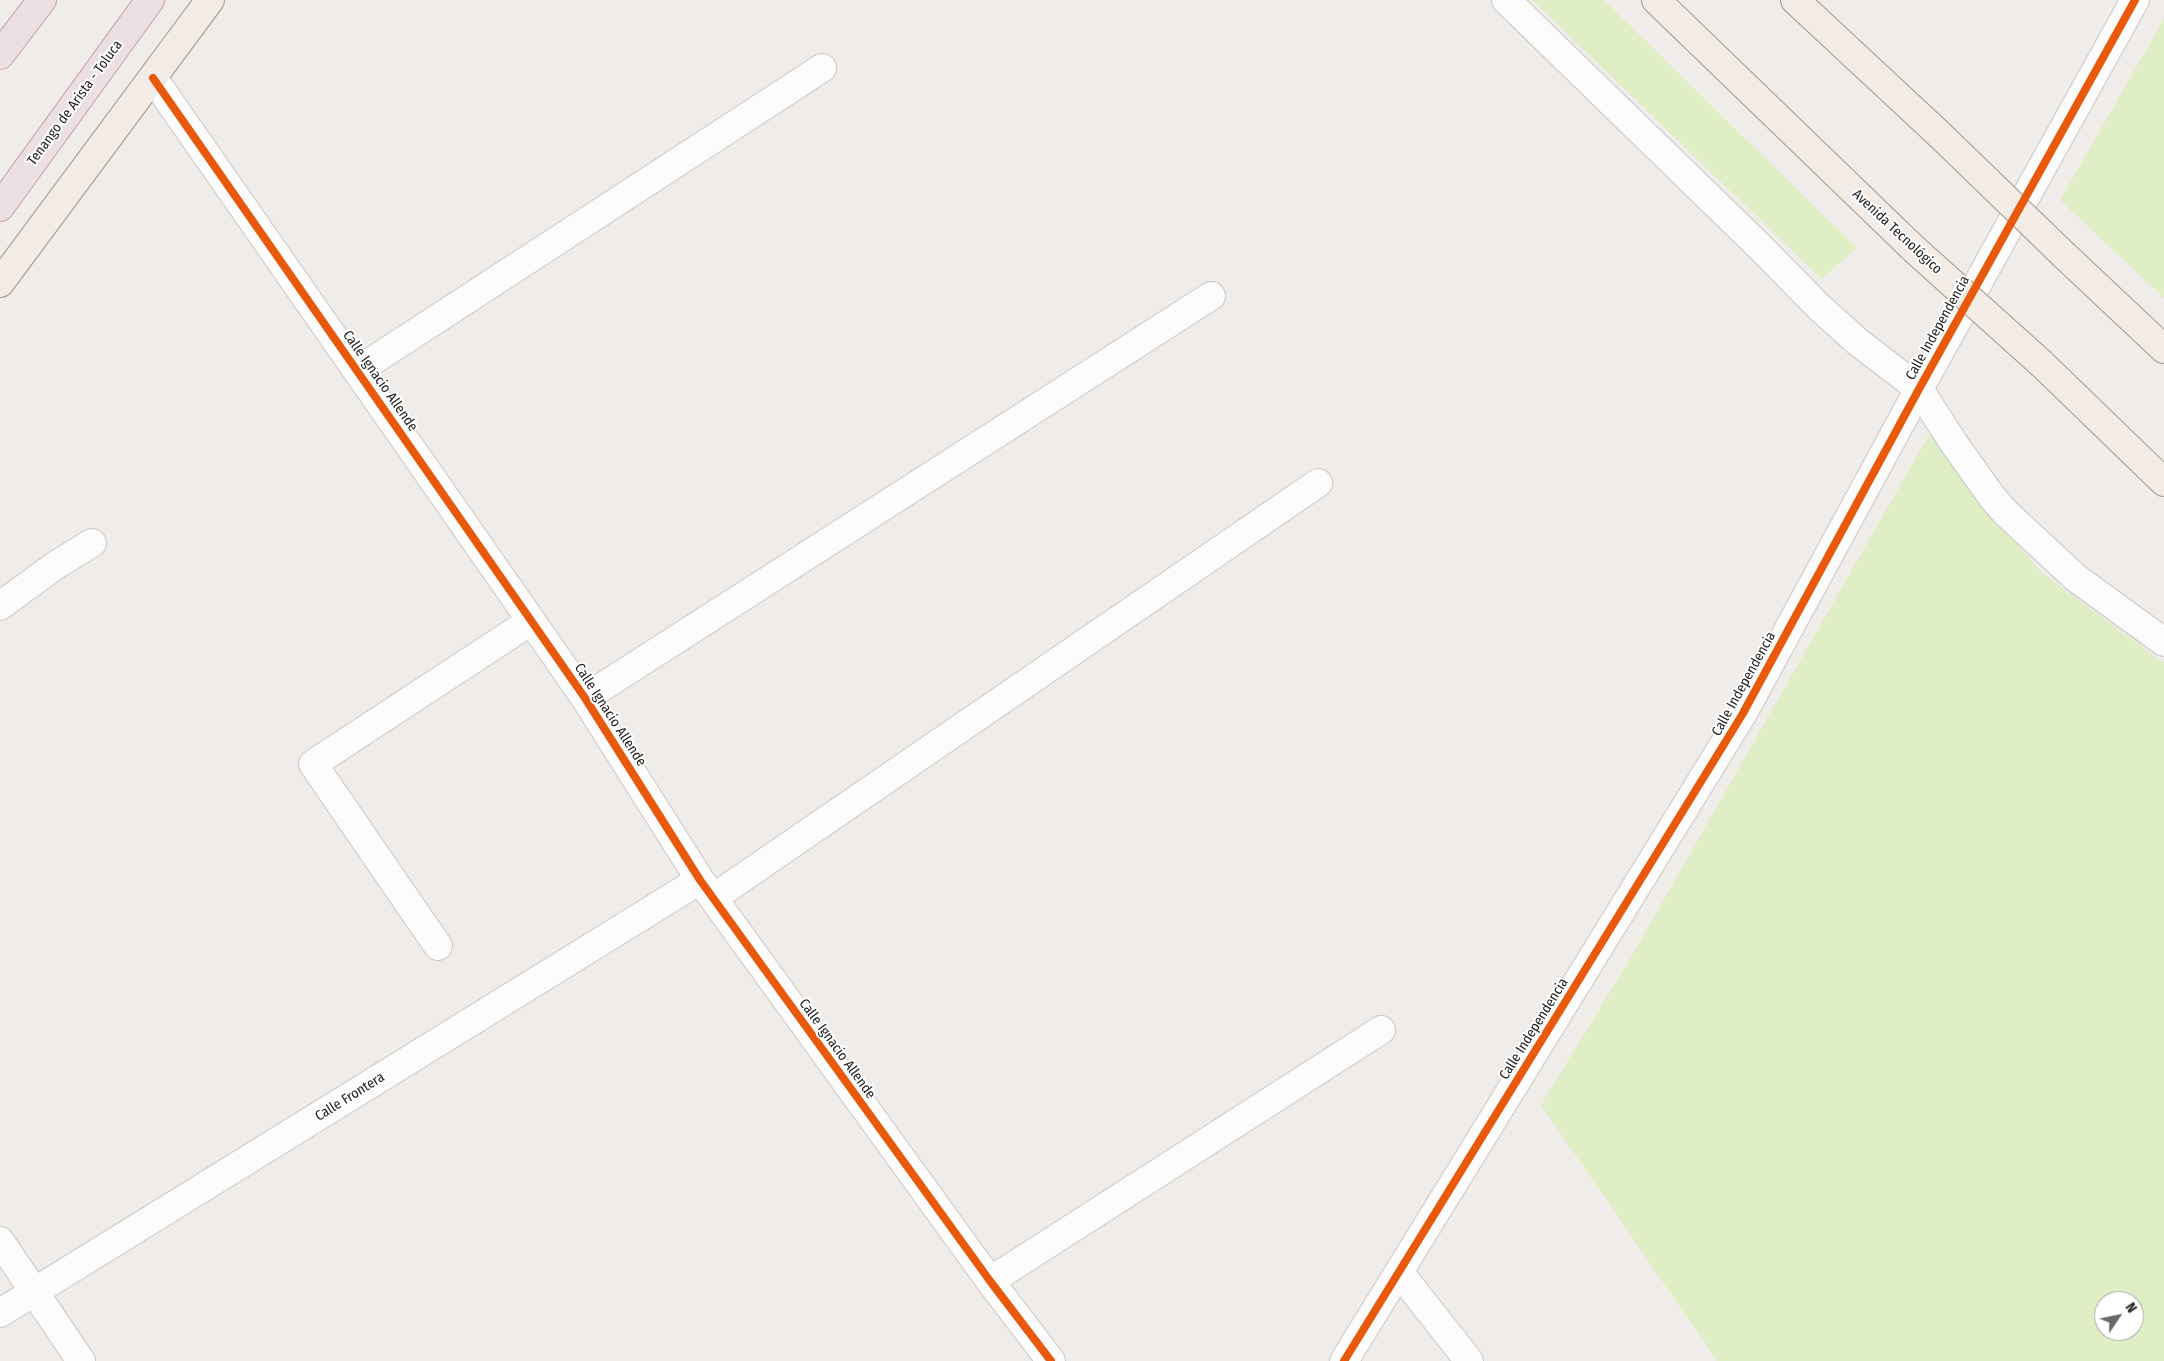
<!DOCTYPE html>
<meta charset="utf-8">
<style>
body{margin:0}
#map{position:relative;width:2164px;height:1361px;overflow:hidden;background:#efece9;font-family:"Fira Sans Condensed",sans-serif}
canvas{display:block}
.north{position:absolute;left:2094px;top:1291px;width:50px;height:50px;box-sizing:border-box;background:#fff;border:1px solid #a6a6a6;border-radius:50%;rotate:56deg;font-size:14px;font-weight:700;line-height:20px;text-align:center;color:#212121}
.north::after{content:'';display:block;margin:auto;width:18px;height:22px;background:#696867;clip-path:polygon(50% 0,100% 100%,50% 72%,0 100%)}
</style>
<div id="map">
<canvas width="2164" height="1361"></canvas>
<div class="north">N</div>
</div>
<script>
const ctx = document.querySelector('canvas').getContext('2d');
ctx.lineJoin = 'round';
function fill(path, color) {
  ctx.fillStyle = color;
  ctx.fill(path, 'evenodd');
}
function poly(rows) {
  const path = new Path2D();
  for (const r of rows) {
    path.moveTo(r[0], r[1]);
    for (let i = 2; i < r.length; i += 2) path.lineTo(r[i], r[i + 1]);
  }
  return path;
}
function stroke(path, color, width, dash) {
  ctx.strokeStyle = color;
  ctx.lineWidth = width;
  ctx.lineCap = dash ? 'butt' : 'round';
  ctx.setLineDash(dash || []);
  ctx.stroke(path);
}
function label(font, color, halo, rows, align = 'center') {
  ctx.font = font + ' "Fira Sans Condensed",sans-serif';
  ctx.lineWidth = 4;
  ctx.setLineDash([]);
  ctx.textBaseline = 'middle';
  ctx.strokeStyle = halo;
  ctx.fillStyle = color;
  for (const [text, x, y, turn = 0] of rows) {
    ctx.save();
    ctx.translate(x, y);
    ctx.rotate((+turn || 0) * Math.PI / 180);
    ctx.textAlign = isNaN(turn) ? turn : align;
    if (halo) ctx.strokeText(text, 0, 0);
    ctx.fillText(text, 0, 0);
    ctx.restore();
  }
}
fill(poly([
 [1532,0,1604,0,1857,248,1822,279],
 [2164,19,2164,298,2060,200],
 [1930,433,2041,572,2164,663,2164,1361,1717,1361,1541,1105,1631,957],
 [2104,1301,2134,1301,2134,1331,2104,1331]
]), '#e0eec6');
const minor = poly([
 [1506,0,1758,245,1820,308,1858,342,1919,389,1953,442,1992,497,2006,513,2076,578,2164,642],
 [153,78,585,698,700,880,990,1281,1051,1361],
 [357,371,822,68],
 [0,606,56,565,92,543],
 [585,698,1211,296],
 [713,898,1318,483],
 [438,946,313,764,531,621],
 [0,1241,81,1361],
 [1399,1272,1469,1361],
 [990,1281,1381,1030],
 [0,1313,700,880],
 [1344,1361,1742,715,1919,389,2135,0]
]);
const major = poly([
 [1656,0,1914,249],
 [1795,0,1940,135],
 [2064,255,2164,349],
 [0,283,210,0],
 [2042,364,2164,482]
]);
const highway = poly([
 [0,55,42,0],
 [0,207,150,0]
]);
stroke(minor, '#c8c7c5', 30);
stroke(major, '#a69785', 30);
stroke(highway, '#c79dae', 30);
stroke(minor, '#fdfcfc', 28);
stroke(major, '#f2ebe6', 28);
stroke(highway, '#ecdfe2', 28);
const majorBridge = poly([
 [1940,135,2064,255],
 [1914,249,2042,364]
]);
stroke(majorBridge, '#a69785', 30, []);
stroke(majorBridge, '#f2ebe6', 28);
stroke(poly([
 [153,78,585,698,700,880,990,1281,1051,1361],
 [1344,1361,1742,715,1919,389,2135,0]
]), '#e8590c', 8);
label('14px', '#212121', '#fff', [
 ["Tenango de Arista - Toluca",75,103,-54],
 ["Avenida Tecnológico",1897,232,43],
 ["Calle Independencia",1938,328,-61],
 ["Calle Ignacio Allende",380,381,55],
 ["Calle Independencia",1744,684,-61],
 ["Calle Ignacio Allende",610,715,57],
 ["Calle Independencia",1534,1029,-58],
 ["Calle Ignacio Allende",837,1049,54],
 ["Calle Frontera",350,1097,-32]
]);
</script>
